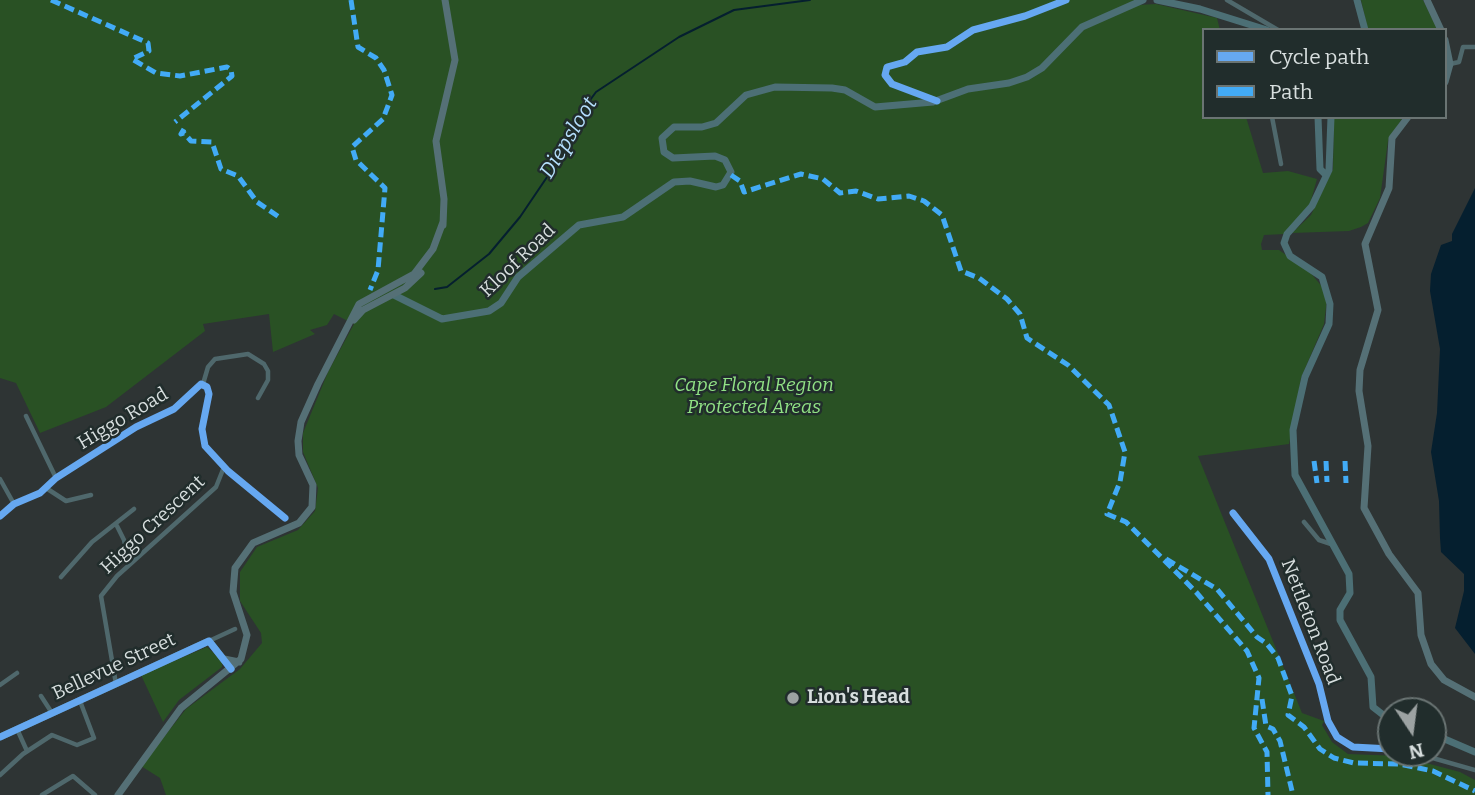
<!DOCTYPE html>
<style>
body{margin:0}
#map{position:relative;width:1475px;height:795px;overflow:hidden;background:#2e3434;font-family:Bitter,serif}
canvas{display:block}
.legend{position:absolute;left:1202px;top:28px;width:245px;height:91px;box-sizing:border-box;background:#212d2c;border:2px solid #6a7473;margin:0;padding:9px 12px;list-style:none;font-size:21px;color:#d7dede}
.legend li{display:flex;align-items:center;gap:14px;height:35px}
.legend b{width:35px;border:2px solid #6a7473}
.north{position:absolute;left:1377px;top:697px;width:70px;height:70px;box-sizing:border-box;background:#212d2c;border:2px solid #6a7473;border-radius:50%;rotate:167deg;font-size:19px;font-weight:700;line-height:28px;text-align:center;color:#d7dede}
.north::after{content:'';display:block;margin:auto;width:24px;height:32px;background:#9ca2a2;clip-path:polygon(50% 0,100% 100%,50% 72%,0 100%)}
</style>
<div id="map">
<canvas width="1475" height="795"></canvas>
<ul class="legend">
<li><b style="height:9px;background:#66a8f1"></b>Cycle path</li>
<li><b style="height:9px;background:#42abf6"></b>Path</li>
</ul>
<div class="north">N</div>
</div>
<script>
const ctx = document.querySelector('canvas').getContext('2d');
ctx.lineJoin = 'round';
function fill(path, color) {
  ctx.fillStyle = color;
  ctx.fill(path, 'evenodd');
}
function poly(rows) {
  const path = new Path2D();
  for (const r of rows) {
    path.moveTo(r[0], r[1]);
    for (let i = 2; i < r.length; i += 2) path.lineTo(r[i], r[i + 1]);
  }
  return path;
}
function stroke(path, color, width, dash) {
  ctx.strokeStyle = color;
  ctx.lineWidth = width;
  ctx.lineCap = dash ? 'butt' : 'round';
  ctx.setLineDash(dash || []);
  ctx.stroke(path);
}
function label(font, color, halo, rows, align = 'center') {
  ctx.font = font + ' Bitter,serif';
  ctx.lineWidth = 5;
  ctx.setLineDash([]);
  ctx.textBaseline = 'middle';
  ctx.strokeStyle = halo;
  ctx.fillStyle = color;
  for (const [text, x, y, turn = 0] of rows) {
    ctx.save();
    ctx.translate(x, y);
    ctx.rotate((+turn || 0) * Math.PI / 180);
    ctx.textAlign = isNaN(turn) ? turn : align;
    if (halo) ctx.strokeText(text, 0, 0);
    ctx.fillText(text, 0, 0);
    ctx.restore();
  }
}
fill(poly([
 [0,0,1139,0,1138,5,1156,4,1217,18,1220,30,1204,30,1204,117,1246,117,1263,173,1288,171,1317,179,1310,204,1285,234,1264,235,1261,244,1262,250,1279,250,1309,271,1324,289,1327,299,1324,324,1301,378,1289,444,1198,456,1302,713,1324,721,1322,725,1332,742,1348,754,1400,756,1460,772,1475,780,1475,795,166,795,160,778,141,766,186,709,240,669,262,643,261,633,240,601,240,572,257,547,298,530,315,511,318,488,303,452,303,433,328,372,354,324,334,314,327,325,310,330,315,334,273,352,269,314,203,324,205,331,106,407,40,433,16,383,0,378],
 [1361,0,1423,0,1438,30,1368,30],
 [1334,117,1403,117,1388,141,1380,198,1368,223,1361,227,1349,231,1292,233,1311,215,1333,169],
 [207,647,222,661,222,667,179,700,163,722,141,675]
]), '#295124');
fill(poly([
 [1475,188,1475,654,1455,628,1464,591,1464,574,1441,552,1440,538,1439,501,1431,452,1437,413,1440,349,1430,291,1431,274,1441,245,1452,241,1452,234]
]), '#051f2f');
stroke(poly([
 [435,289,447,287,489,254,520,217,566,149,582,111,596,92,679,37,734,10,810,0]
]), '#051f2f', 2);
stroke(poly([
 [1227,0,1278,30],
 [1450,64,1459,62,1463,47,1475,47],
 [937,100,892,84,885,75,887,67,905,62,917,52,947,47,973,30,1025,16,1066,0],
 [1272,117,1281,164],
 [203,384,208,367,215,359,248,354,264,364,268,371,268,380,258,398],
 [26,416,56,478],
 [0,479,14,504],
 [46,488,66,501,91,495],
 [1233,513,1269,559,1319,684,1328,721,1337,737,1353,747,1391,749],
 [0,516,14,504,40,493,56,478,136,427,174,409,201,384,207,387,209,394,202,429,205,446,228,471,285,518],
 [1304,522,1319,540,1331,544],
 [117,526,124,540,129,564],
 [61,577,92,542,134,509],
 [209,641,235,629],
 [116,684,101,596,117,576,216,487,224,467],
 [0,685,17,673],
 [41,696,52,713],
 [17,729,27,751],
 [1415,753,1475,770],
 [0,775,23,754,52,735,77,745,94,738,80,701],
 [42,795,73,776,95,795]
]), '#4f686c', 4.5);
stroke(poly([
 [1157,0,1200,9,1267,30],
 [1357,0,1365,30],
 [1318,117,1320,169,1326,175],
 [1331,117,1329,170,1312,206,1287,234,1284,243,1290,256,1322,277,1330,304,1329,324,1305,377,1293,430,1295,475,1349,574,1350,593,1340,610,1340,620,1371,677,1373,707,1391,721],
 [394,295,442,319,489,311,501,303,518,277,579,225,623,217,674,182,690,181,716,187,723,185,731,172,725,160,715,156,673,158,664,152,662,138,674,127,702,127,716,123,746,95,775,87,832,88,845,90,875,107,933,102,968,89,1009,83,1027,77,1042,68,1082,27,1143,0],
 [1433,734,1475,752],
 [0,737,209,641,231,669]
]), '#4c6f75', 7);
stroke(poly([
 [1427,0,1441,30],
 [1445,40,1450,64,1445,82],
 [1408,117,1392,138,1389,188,1365,244,1378,310,1360,370,1359,391,1368,446,1364,508,1389,554,1418,593,1421,635,1431,664,1444,680,1475,697],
 [443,225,444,199,436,141,455,60,445,0],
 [354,320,363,310,405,288,421,273],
 [224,659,239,662],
 [118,795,181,708,241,659,247,635,233,592,235,568,253,543,299,523,312,507,313,485,299,455,298,441,301,422,318,384,359,304,414,274,433,249,443,222]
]), '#557076', 7);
stroke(poly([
 [51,0,148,43,149,51,132,59,156,73,180,76,227,67,231,70,232,76,175,122],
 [351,0,358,47,376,58,384,70,392,95,383,119,352,147,356,160,385,188,378,270,370,290],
 [184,129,181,134,184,133,191,141,212,142,221,169,238,176,257,202,279,217],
 [731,175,740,181,744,192,801,174,823,179,840,193,856,191,878,199,909,196,924,201,942,215,961,271,979,278,1007,299,1020,314,1027,338,1068,365,1109,405,1125,452,1120,482,1107,514,1126,522,1196,592,1247,651,1259,678,1254,728,1267,752,1268,795],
 [1314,461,1317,483],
 [1326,461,1327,482],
 [1345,461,1346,483],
 [1166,559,1217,589,1257,637,1267,644,1278,658,1292,696,1288,715,1304,727,1320,749,1334,758,1354,763,1399,764,1433,771,1475,791],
 [1262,699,1266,726,1273,729,1280,741,1293,795]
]), '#42abf6', 5, [10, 5]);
stroke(poly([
 [937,101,892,84,885,75,887,67,905,62,917,52,947,47,973,30,1025,16,1066,0],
 [1233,513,1269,559,1319,684,1328,721,1337,737,1353,747,1391,749],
 [0,516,14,504,40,493,56,478,136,427,174,409,201,384,207,387,209,394,202,429,205,446,228,471,285,518],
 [0,737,209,641,231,669]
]), '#66a8f1', 7);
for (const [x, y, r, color] of [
 [793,698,7,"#9ca2a2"]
]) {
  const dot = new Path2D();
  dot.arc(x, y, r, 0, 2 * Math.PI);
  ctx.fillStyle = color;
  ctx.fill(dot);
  stroke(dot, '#212d2c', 2.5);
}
label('19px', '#d7dede', '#212d2c', [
 ["Kloof Road",518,261,-44],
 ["Higgo Road",123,419,-31],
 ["Higgo Crescent",153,525,-43],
 ["Nettleton Road",1310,622,69],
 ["Bellevue Street",114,667,-25]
]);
label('italic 19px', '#91e285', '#212d2c', [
 ["Cape Floral Region",754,386],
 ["Protected Areas",754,408]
]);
label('bold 19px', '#d7dede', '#212d2c', [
 ["Lion's Head",807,698]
], 'left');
label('italic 21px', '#b5dffd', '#212d2c', [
 ["Diepsloot",569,138,-59]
]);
</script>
